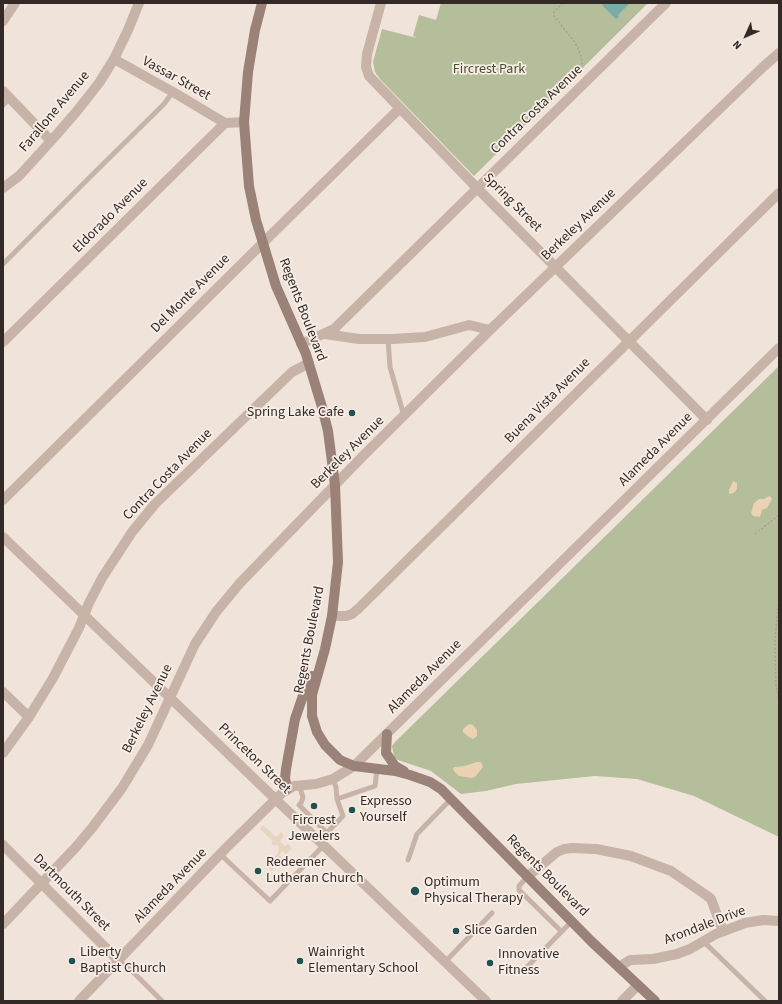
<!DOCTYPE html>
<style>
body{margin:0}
#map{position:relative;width:782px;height:1004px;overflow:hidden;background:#f0e4da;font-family:"Source Sans 3",sans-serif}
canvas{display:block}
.frame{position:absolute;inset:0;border:4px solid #332a27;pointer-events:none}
.north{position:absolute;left:726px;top:16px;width:40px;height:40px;-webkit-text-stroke:3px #f8eee6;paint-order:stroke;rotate:225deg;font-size:11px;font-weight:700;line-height:16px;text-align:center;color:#332a27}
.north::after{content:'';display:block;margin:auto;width:14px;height:18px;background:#332a27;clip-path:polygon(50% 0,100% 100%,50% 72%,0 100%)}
</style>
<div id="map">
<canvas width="782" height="1004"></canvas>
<div class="frame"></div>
<div class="north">N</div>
</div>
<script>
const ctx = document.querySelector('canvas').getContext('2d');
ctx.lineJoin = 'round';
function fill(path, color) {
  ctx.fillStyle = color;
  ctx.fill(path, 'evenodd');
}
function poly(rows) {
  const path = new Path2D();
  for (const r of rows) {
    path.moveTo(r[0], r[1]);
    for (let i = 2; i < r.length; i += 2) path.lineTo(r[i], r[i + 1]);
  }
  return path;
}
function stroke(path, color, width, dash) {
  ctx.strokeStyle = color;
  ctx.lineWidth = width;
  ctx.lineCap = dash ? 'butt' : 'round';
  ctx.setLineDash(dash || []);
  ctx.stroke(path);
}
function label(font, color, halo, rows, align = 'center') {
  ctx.font = font + ' "Source Sans 3",sans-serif';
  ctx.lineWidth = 3.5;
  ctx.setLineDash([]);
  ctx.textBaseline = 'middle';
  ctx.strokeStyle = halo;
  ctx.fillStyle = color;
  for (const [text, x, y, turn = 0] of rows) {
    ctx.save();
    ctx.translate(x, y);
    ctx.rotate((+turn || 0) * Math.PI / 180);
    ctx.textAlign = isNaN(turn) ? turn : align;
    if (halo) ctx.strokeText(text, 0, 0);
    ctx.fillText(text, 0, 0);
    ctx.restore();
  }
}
fill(poly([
 [441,3,648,3,474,176,380,79,375,72,373,62,382,29,417,38,413,36,419,15,436,20],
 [779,366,779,837,694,796,637,779,595,776,516,784,486,791,461,794,431,771,398,760,394,757,392,746,395,742]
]), '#b4be9b');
fill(poly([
 [733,481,737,483,737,489,735,492,731,494,729,494,729,490],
 [769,496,771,497,772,499,767,508,762,510,760,517,753,516,751,513,754,503,759,499,764,499],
 [469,724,473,725,477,730,477,736,473,739,469,737,463,732,463,729],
 [477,762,481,762,483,767,475,777,472,778,459,776,453,770,454,767,465,766]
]), '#ead2b2');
fill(poly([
 [263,825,275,836,277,836,281,832,284,836,280,841,285,846,288,844,292,848,286,854,282,851,279,855,284,859,272,871,266,865,278,853,279,847,276,844,274,846,271,843,273,841,260,829]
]), '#e7d4c1');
fill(poly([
 [605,3,630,3,618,15,619,17,616,19,602,5]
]), '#7aaba9');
stroke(poly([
 [563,3,554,12,554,16,574,41,578,48,581,56,582,66,580,75],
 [755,534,779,515],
 [779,596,775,641,776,685,779,702]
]), '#b29d91', 1.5, [2, 2]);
stroke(poly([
 [3,105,10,98],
 [3,264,91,176,164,104,173,92],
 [388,339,390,367,404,416],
 [333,779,336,787,337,799,375,786,377,769],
 [299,785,303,797,301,803,299,805,327,833],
 [319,841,343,816,337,799],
 [220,854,270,901,324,845],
 [408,860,417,834,451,799],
 [527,877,519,886,519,890,561,931],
 [703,941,765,1001],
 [119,961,128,967,162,1001],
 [445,962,492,913],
 [523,971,572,921]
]), '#c7b3a7', 5);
stroke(poly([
 [381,3,367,54,366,67,369,76,477,188,707,420],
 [3,21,15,3],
 [114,59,173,92,225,123],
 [3,91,51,141],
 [3,188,19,176,51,141,77,111,99,83,114,59,128,30,139,3],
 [325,334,359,339,393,339,425,337,469,325,490,330],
 [3,342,225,123,244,122],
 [301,344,334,329,666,3],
 [3,500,279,227,400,108],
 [3,537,267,791,486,1001],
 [332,616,346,616,352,614,358,609,779,193],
 [3,692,29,717],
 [3,753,29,717,53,678,79,628,89,603,102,578,132,532,155,504,292,372,309,363],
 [3,845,119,961],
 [527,877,557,852,564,849,572,848,596,849,631,856,671,871,706,895,711,899,723,931],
 [3,924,76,847,92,828,122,788,148,745,195,644,216,612,240,583,361,458,490,330,763,67,779,53],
 [619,967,630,960,653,959,677,954,690,949,716,934,745,923,763,920,779,921],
 [622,1001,638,985]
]), '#c7b3a7', 10);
stroke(poly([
 [79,1001,227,847,282,793,294,786,316,784,333,779,354,766,779,348]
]), '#c7b3a7', 10);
stroke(poly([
 [262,3,255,30,248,72,244,122,249,186,256,220,276,286,306,354,322,407,328,431,335,485,338,562,332,616,325,649,312,695,312,716,317,732,325,745,340,760,354,766,395,771,410,775,430,782,441,789,592,942,655,1001],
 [387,734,386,753,395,766,404,771],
 [287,789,285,778,286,769,295,719,305,690,312,676]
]), '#9a8278', 10);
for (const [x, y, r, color] of [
 [352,413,4,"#1f5252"],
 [314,806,4,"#1f5252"],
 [352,810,4,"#1f5252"],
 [258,871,4,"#1f5252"],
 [415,891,5,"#1f5252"],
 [456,931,4,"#1f5252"],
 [72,961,4,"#1f5252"],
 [300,961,4,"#1f5252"],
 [490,963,4,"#1f5252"]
]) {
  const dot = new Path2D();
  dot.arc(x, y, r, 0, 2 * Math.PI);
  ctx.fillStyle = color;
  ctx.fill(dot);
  stroke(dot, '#f8eee6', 1.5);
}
label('14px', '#46502c', '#f8eee6', [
 ["Fircrest Park",489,70]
]);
label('14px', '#332a27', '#f8eee6', [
 ["Vassar Street",176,79,29],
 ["Contra Costa Avenue",537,110,-44],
 ["Farallone Avenue",55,112,-50],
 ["Spring Street",512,203,45],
 ["Eldorado Avenue",111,216,-45],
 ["Berkeley Avenue",579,225,-44],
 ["Del Monte Avenue",191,294,-45],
 ["Regents Boulevard",302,310,69],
 ["Buena Vista Avenue",548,401,-45],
 ["Alameda Avenue",656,450,-45],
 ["Berkeley Avenue",348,453,-45],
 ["Contra Costa Avenue",168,475,-46],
 ["Regents Boulevard",310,640,-79],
 ["Alameda Avenue",425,677,-45],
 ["Berkeley Avenue",148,709,-64],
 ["Princeton Street",254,759,44],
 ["Regents Boulevard",547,876,45],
 ["Alameda Avenue",171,886,-46],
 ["Dartmouth Street",71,893,45],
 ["Arondale Drive",705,926,-21]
]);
label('14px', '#332a27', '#f8eee6', [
 ["Spring Lake Cafe",344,413,"right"],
 ["Expresso",360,802],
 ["Yourself",360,818],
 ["Fircrest",314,821,"center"],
 ["Jewelers",314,837,"center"],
 ["Redeemer",266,863],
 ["Lutheran Church",266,879],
 ["Optimum",424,883],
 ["Physical Therapy",424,899],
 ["Slice Garden",464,931],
 ["Liberty",80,953],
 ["Baptist Church",80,969],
 ["Wainright",308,953],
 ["Elementary School",308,969],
 ["Innovative",498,955],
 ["Fitness",498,971]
], 'left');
</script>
